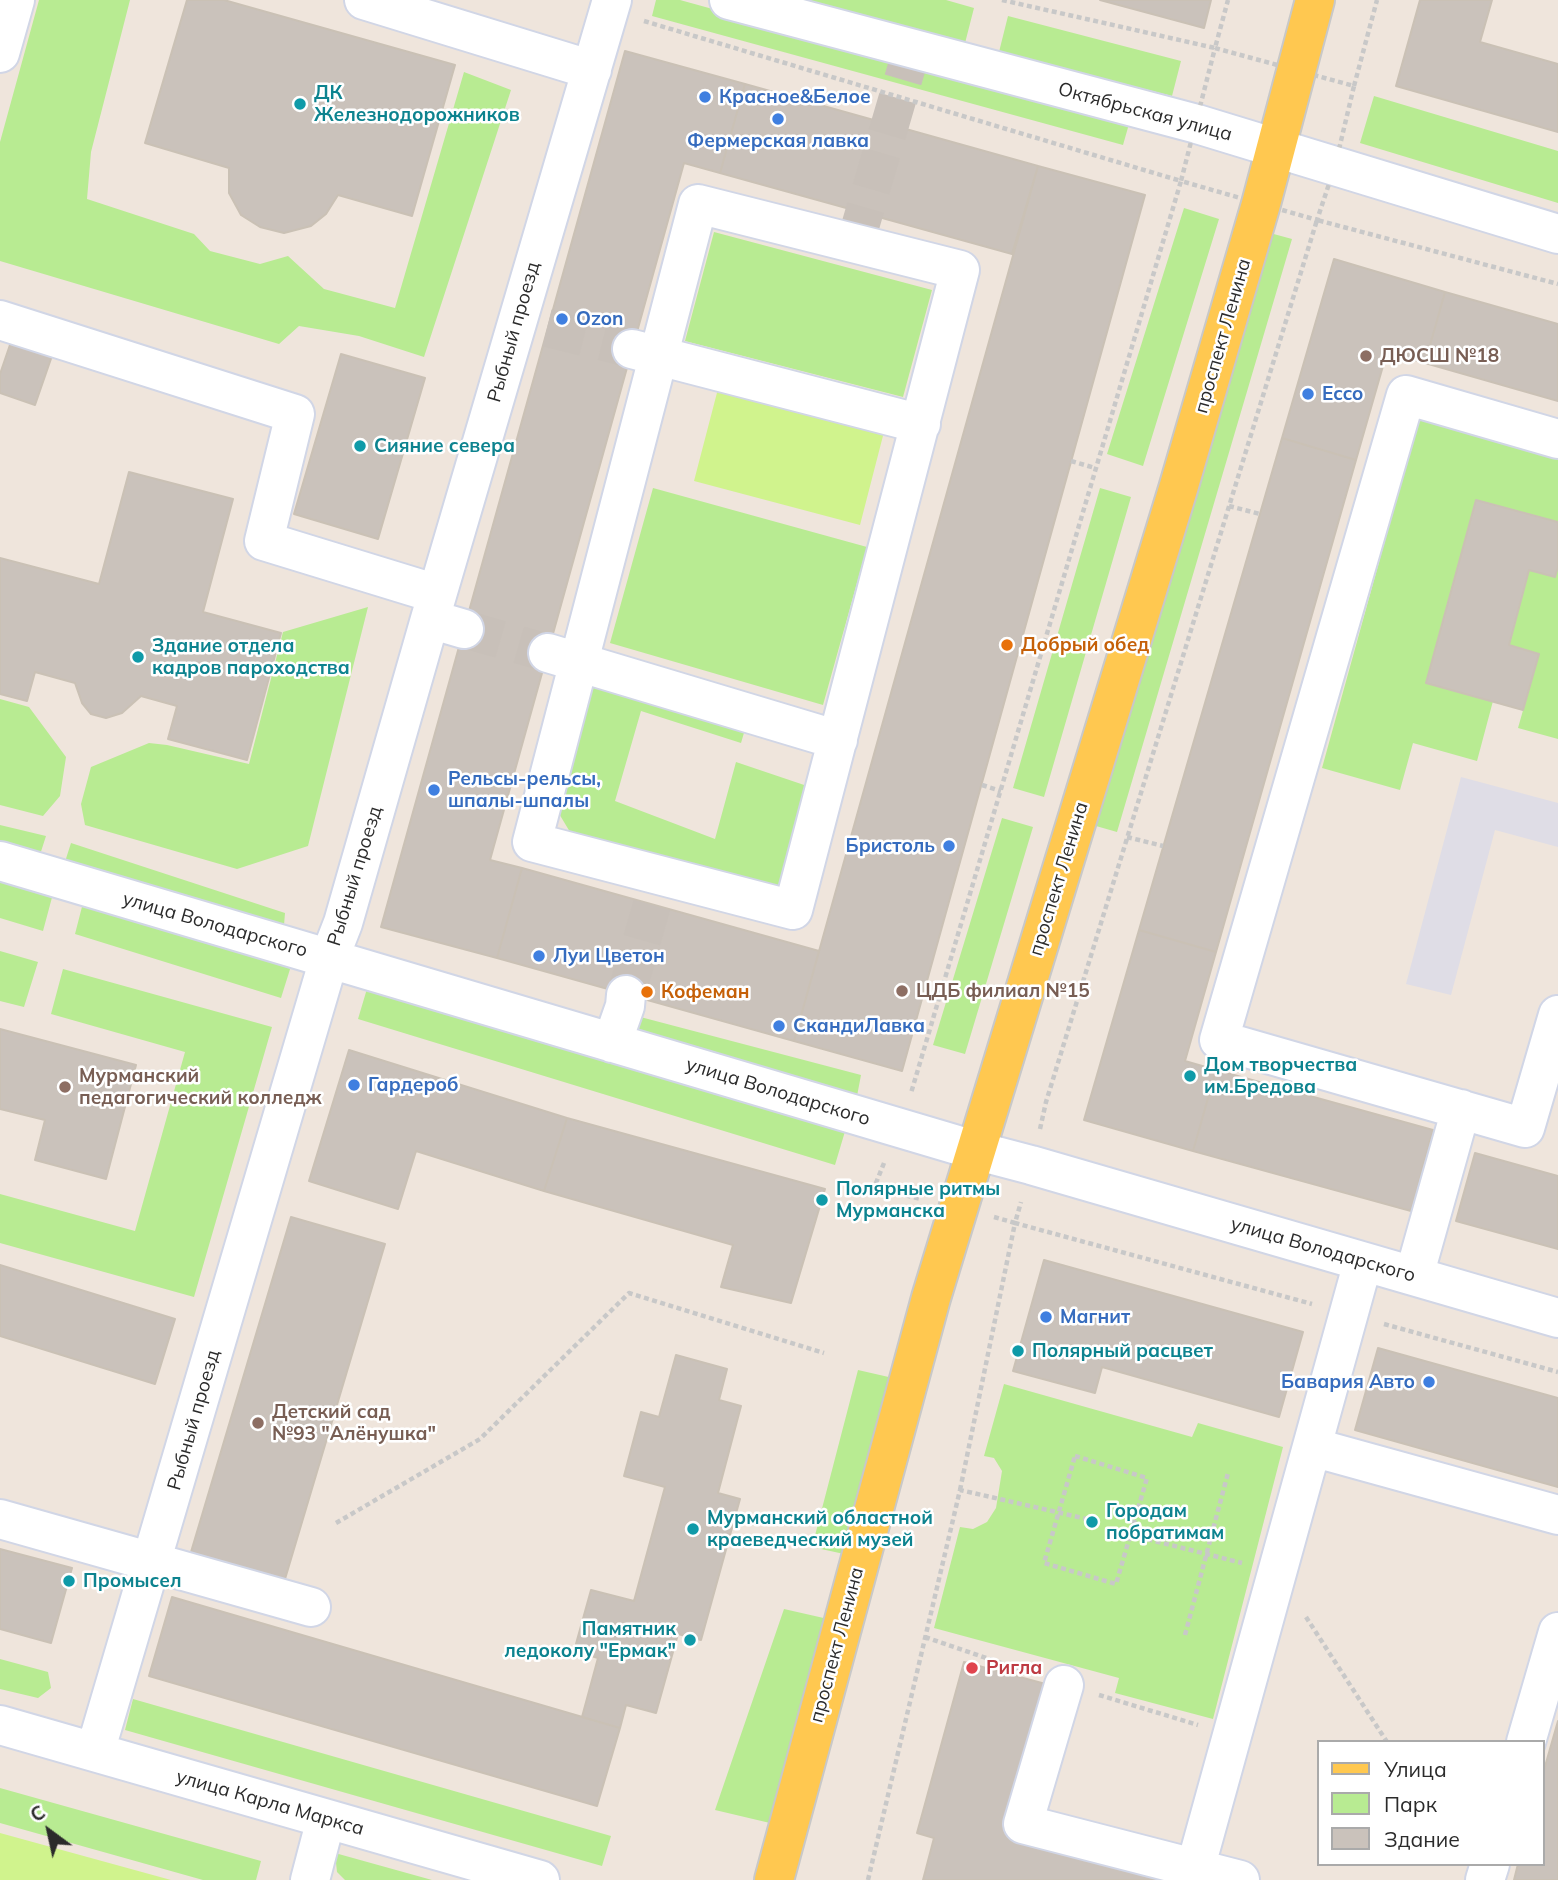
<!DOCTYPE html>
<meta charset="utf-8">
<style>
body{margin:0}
#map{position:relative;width:1558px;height:1880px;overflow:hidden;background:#efe5dc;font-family:Mulish,sans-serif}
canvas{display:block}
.legend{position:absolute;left:1317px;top:1740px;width:228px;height:126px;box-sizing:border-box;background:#fff;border:2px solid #aaa;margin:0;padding:9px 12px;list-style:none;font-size:21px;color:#2b2b2b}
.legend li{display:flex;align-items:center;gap:14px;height:35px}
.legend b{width:35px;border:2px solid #aaa}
.north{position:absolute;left:14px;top:1796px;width:70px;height:70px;-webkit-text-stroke:5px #fff;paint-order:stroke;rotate:327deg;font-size:19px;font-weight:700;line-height:28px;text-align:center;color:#2b2b2b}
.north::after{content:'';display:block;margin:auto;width:24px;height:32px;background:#2b2b2b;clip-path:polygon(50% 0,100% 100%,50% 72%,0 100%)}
</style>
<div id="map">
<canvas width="1558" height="1880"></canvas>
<ul class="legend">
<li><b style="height:9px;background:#ffc850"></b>Улица</li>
<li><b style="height:19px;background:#b8eb92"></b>Парк</li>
<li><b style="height:19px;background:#cac2bb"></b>Здание</li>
</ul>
<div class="north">С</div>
</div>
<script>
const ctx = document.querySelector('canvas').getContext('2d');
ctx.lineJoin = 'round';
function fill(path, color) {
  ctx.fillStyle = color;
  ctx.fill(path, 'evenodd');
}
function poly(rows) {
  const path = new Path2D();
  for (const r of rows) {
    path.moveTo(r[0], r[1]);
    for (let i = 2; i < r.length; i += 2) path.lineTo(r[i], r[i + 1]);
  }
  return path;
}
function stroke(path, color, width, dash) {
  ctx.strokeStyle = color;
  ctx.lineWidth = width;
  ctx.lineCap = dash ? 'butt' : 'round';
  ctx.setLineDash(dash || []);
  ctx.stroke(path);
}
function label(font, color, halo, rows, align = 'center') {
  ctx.font = font + ' Mulish,sans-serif';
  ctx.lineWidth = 5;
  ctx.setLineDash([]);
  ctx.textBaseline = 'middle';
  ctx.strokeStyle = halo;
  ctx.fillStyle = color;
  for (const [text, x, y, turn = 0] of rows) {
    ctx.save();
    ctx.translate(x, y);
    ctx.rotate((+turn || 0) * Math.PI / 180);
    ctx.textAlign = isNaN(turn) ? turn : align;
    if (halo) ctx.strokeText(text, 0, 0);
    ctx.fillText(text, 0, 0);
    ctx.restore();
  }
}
fill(poly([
 [1461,777,1558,803,1558,847,1495,830,1451,995,1406,984]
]), '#dfdde6');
fill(poly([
 [39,0,130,0,91,152,87,199,194,234,210,251,260,264,288,256,324,289,395,308,464,72,511,90,424,357,359,336,299,326,279,344,0,261,0,142],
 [656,0,680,0,1129,124,1123,145,652,16],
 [798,0,946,0,974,8,964,47],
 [1008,16,1181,61,1172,96,999,52],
 [1374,96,1558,151,1558,203,1360,143],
 [1184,208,1219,219,1143,466,1107,454],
 [714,232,932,290,903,397,685,341],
 [1270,233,1292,239,1117,832,1096,826],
 [1420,414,1558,453,1558,522,1476,500,1426,682,1493,701,1477,761,1413,743,1400,790,1322,768],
 [653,488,867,547,823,705,610,643],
 [1100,488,1131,497,1044,797,1013,788],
 [1558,567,1558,739,1518,728,1539,654,1509,645,1529,570,1555,577],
 [368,607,308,846,237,869,85,825,81,804,91,767,149,743,167,745,249,764,283,632],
 [593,682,746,726,741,743,641,711,615,801,715,839,736,762,819,790,793,879,776,892,573,837,558,812],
 [0,699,29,707,66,757,60,796,43,816,0,805],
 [1002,818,1033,827,965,1054,933,1045],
 [0,825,46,836,37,864,0,854],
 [71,843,285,913,283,937,63,868],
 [0,875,54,890,43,931,0,918],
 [84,899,291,966,281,998,75,934],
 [0,951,38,962,24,1007,0,1001],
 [63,969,272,1027,194,1297,0,1243,0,1194,135,1231,185,1052,51,1014],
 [369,982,846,1128,835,1165,358,1019],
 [629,1014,861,1075,857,1096,626,1034],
 [858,1370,893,1378,844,1554,812,1547],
 [1004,1384,1192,1437,1198,1423,1283,1447,1213,1719,1115,1693,1119,1678,934,1628,960,1527,973,1529,987,1522,996,1508,1002,1471,994,1458,984,1456],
 [784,1609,828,1619,770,1823,715,1810],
 [0,1659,48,1672,51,1688,38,1698,0,1689],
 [133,1699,611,1836,602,1866,125,1730],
 [0,1788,261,1861,256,1880,203,1880,0,1823],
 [335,1853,432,1880,345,1880,337,1872]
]), '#b8eb92');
fill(poly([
 [719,385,885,428,860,525,694,481],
 [0,1833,171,1880,0,1880]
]), '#d0f38d');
const building = poly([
 [187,0,224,0,455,65,412,216,338,195,326,214,311,226,284,233,260,227,241,215,229,193,229,168,145,143,187,0],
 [1100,0,1211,0,1204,28,1100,0],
 [1420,0,1492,0,1480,42,1558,64,1558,132,1396,86,1420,0],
 [625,51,745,84,720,173,684,163,490,860,522,868,497,958,381,927,625,51],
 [745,84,1038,166,1012,254,720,173,745,84],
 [1038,166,1145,195,902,1071,794,1041,1038,166],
 [1334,259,1445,292,1425,363,1387,352,1356,460,1282,438,1334,259],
 [1445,292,1558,324,1558,401,1425,363,1445,292],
 [13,336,54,350,35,405,0,393,0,374,13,336],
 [341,354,425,378,378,539,294,514,341,354],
 [1282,438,1356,460,1216,952,1139,930,1282,438],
 [129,472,233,499,203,612,281,633,247,760,168,739,177,706,141,696,122,713,106,718,91,714,82,703,75,683,35,672,27,701,0,694,0,558,99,584,129,472],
 [1476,500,1558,522,1558,567,1555,577,1529,570,1509,645,1539,654,1523,710,1426,683,1476,500],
 [522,868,819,951,794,1041,497,958,522,868],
 [1139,930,1216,952,1185,1061,1216,1070,1193,1151,1084,1120,1139,930],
 [0,1029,136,1065,106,1179,35,1160,45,1120,0,1109,0,1029],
 [349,1050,567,1118,544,1191,416,1151,398,1209,309,1181,349,1050],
 [1216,1070,1433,1130,1411,1211,1193,1151,1216,1070],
 [567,1118,825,1189,791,1303,721,1287,733,1245,544,1191,567,1118],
 [1475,1153,1558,1176,1558,1249,1456,1221,1475,1153],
 [291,1217,385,1244,285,1579,191,1552,291,1217],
 [1044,1260,1303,1332,1279,1417,1102,1367,1095,1393,1013,1371,1044,1260],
 [0,1265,175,1319,155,1384,0,1336,0,1265],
 [1378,1348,1558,1398,1558,1487,1355,1430,1378,1348],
 [676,1355,727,1369,719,1400,741,1406,718,1493,740,1499,701,1640,678,1634,656,1713,626,1705,620,1728,582,1717,598,1658,574,1651,591,1590,634,1601,665,1487,624,1476,641,1412,659,1417,676,1355],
 [0,1549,72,1568,51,1643,0,1629,0,1549],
 [172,1597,620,1728,597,1806,149,1676,172,1597],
 [964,1662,1053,1686,1013,1833,1181,1880,923,1880,934,1838,917,1833,964,1662],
 [1558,1721,1558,1880,1514,1880,1518,1864,1542,1864,1542,1777,1558,1721]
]);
fill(building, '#cac2bb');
stroke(building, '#cac1b5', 2);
stroke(poly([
 [855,244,912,49],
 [547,328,632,349],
 [464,629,548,653],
 [626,995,652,905]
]), '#c8c0b9', 38, [38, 19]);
const minor = poly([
 [364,0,592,70],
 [729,0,1197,124,1558,234],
 [0,53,15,0],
 [698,204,960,270,793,910,532,842,698,204],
 [0,320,295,414,264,541,437,594],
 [632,349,921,424],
 [1558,439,1406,395,1219,1040,1525,1128,1558,1015],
 [430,619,464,629],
 [548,653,838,740],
 [0,861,974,1150,1031,1165,1558,1318],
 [612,1043,625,1006,626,995],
 [1414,1276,1461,1109],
 [1312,1447,1558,1515],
 [0,1519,311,1607],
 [1064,1685,1023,1824,1240,1880],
 [0,1725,540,1880],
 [1526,1742,1558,1632],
 [95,1752,329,959,343,923,430,619,612,0],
 [310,1880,326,1819],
 [1192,1880,1363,1262],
 [1485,1880,1490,1864]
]);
const major = poly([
 [774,1880,931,1298,1178,489,1261,204,1315,0]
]);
stroke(minor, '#d1d6e6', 42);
stroke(major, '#c8c8c8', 42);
stroke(poly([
 [1002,0,1215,48,1228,0],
 [644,21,1181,181,911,1093],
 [1215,48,1354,86,1335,166,1317,220,1181,181,1215,48],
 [1354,86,1377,0],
 [1071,461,1095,468],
 [1229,506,1260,514],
 [982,785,1001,791],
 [1127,837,1163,846],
 [1040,1129,1046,1102,1317,220,1558,284],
 [884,1163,874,1188,921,1199],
 [994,1217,1015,1223,1021,1202],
 [1384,1324,1558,1372],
 [1075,1456,1147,1478,1116,1584,1044,1563,1075,1456],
 [960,1490,1015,1223,1312,1304],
 [336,1523,480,1439,629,1293,824,1353],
 [1131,1535,1242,1563],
 [1306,1617,1387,1742],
 [1185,1635,1228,1473],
 [925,1637,1030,1673],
 [1099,1695,1198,1725],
 [868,1880,960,1490,1087,1519]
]), '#c8c8c8', 4.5, [5, 3.5]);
stroke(minor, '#fff', 38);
stroke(major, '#ffc850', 38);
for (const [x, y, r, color] of [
 [705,97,7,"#3f7fe0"],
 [300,104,7,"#0f9aa8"],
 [778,119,7,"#3f7fe0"],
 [562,319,7,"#3f7fe0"],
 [1366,356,7,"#8d6e63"],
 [1308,394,7,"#3f7fe0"],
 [360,446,7,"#0f9aa8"],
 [1007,645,7,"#e8710a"],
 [138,657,7,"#0f9aa8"],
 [434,790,7,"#3f7fe0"],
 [949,846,7,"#3f7fe0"],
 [539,956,7,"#3f7fe0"],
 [902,991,7,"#8d6e63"],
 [647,992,7,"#e8710a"],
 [779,1026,7,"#3f7fe0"],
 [1190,1076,7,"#0f9aa8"],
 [354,1085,7,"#3f7fe0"],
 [65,1087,7,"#8d6e63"],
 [822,1200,7,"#0f9aa8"],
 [1046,1317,7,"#3f7fe0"],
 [1018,1351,7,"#0f9aa8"],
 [1429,1382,7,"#3f7fe0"],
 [258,1423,7,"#8d6e63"],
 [1092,1522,7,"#0f9aa8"],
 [693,1529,7,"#0f9aa8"],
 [69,1581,7,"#0f9aa8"],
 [690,1640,7,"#0f9aa8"],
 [972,1668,7,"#e0444e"]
]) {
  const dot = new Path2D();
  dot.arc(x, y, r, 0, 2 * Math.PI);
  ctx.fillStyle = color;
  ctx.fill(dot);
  stroke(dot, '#fff', 2.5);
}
label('bold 19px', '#0d838f', '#fff', [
 ["ДК",314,93],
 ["Железнодорожников",314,115],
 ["Сияние севера",374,446],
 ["Здание отдела",152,646],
 ["кадров пароходства",152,668],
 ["Дом творчества",1204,1065],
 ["им.Бредова",1204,1087],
 ["Полярные ритмы",836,1189],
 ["Мурманска",836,1211],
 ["Полярный расцвет",1032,1351],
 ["Городам",1106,1511],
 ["побратимам",1106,1533],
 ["Мурманский областной",707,1518],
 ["краеведческий музей",707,1540],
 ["Промысел",83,1581],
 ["Памятник",676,1629,"right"],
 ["ледоколу \"Ермак\"",676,1651,"right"]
], 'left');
label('bold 19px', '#366cbe', '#fff', [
 ["Красное&Белое",719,97],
 ["Фермерская лавка",778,141,"center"],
 ["Ozon",576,319],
 ["Ecco",1322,394],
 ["Рельсы-рельсы,",448,779],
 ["шпалы-шпалы",448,801],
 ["Бристоль",935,846,"right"],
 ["Луи Цветон",553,956],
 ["СкандиЛавка",793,1026],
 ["Гардероб",368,1085],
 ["Магнит",1060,1317],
 ["Бавария Авто",1415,1382,"right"]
], 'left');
label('19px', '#2b2b2b', '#fff', [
 ["Октябрьская улица",1145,112,15],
 ["Рыбный проезд",514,332,-74],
 ["проспект Ленина",1223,336,-74],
 ["Рыбный проезд",355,876,-73],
 ["проспект Ленина",1059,879,-73],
 ["улица Володарского",215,925,16],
 ["улица Володарского",778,1092,17],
 ["улица Володарского",1323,1250,16],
 ["Рыбный проезд",194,1420,-74],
 ["проспект Ленина",837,1645,-75],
 ["улица Карла Маркса",270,1803,16]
]);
label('bold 19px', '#785e54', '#fff', [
 ["ДЮСШ №18",1380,356],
 ["ЦДБ филиал №15",916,991],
 ["Мурманский",79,1076],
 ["педагогический колледж",79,1098],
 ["Детский сад",272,1412],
 ["№93 \"Алёнушка\"",272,1434]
], 'left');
label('bold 19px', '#c56008', '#fff', [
 ["Добрый обед",1021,645],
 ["Кофеман",661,992]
], 'left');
label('bold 19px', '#be3a42', '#fff', [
 ["Ригла",986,1668]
], 'left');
</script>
